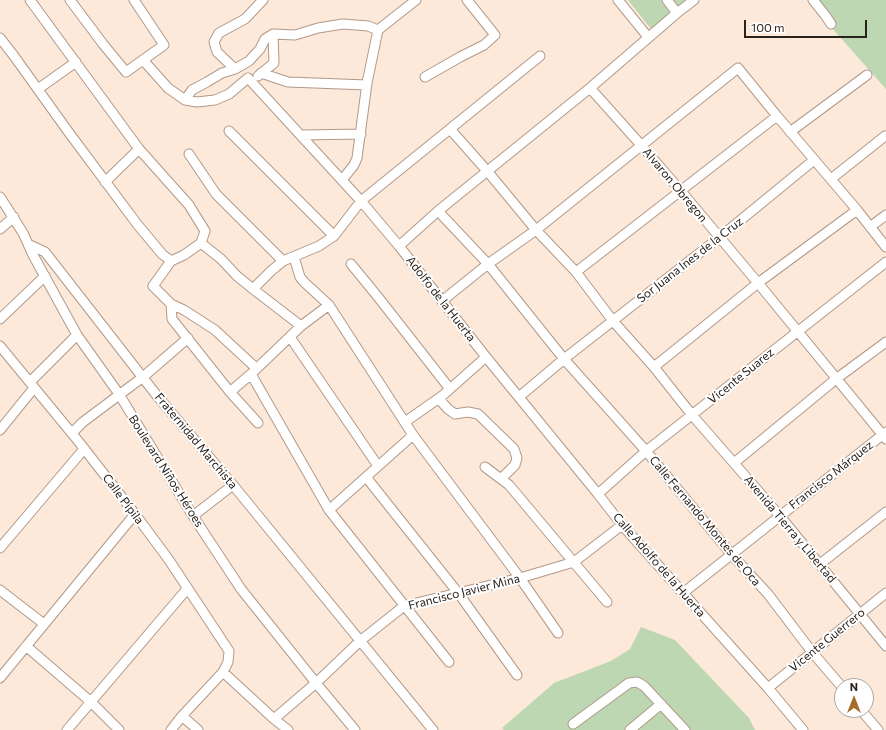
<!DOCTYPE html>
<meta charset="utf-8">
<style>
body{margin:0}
#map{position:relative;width:886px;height:730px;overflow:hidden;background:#fde9da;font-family:Commissioner,sans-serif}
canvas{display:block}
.north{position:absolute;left:834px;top:678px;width:40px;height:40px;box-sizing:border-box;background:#fff;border:1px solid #aaa6a3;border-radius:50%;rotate:0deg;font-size:11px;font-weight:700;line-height:16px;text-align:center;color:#2a211a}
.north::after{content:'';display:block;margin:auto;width:14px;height:18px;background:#a46e29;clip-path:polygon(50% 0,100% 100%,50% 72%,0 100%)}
.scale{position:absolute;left:744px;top:20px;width:123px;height:18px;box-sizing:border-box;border:2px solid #2a211a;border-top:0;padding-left:5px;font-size:12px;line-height:14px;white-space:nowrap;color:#2a211a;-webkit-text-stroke:3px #fff;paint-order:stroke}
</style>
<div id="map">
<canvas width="886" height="730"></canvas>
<div class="north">N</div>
<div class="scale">100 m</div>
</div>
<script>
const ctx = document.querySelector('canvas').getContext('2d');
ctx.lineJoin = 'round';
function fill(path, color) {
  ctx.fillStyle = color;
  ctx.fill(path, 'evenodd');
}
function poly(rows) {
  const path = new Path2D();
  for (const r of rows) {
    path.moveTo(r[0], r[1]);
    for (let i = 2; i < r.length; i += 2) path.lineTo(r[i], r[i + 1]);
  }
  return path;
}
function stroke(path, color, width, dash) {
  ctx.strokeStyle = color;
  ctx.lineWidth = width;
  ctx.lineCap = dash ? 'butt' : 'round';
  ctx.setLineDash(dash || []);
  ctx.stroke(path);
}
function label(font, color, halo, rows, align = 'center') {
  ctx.font = font + ' Commissioner,sans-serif';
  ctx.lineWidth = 4;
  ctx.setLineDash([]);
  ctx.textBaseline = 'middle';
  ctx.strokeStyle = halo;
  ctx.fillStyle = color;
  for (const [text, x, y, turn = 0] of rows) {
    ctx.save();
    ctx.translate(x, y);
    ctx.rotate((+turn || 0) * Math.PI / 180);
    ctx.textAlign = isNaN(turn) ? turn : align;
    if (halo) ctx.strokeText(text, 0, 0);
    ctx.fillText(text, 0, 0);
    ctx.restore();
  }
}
fill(poly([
 [628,0,687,0,651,29],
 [807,0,886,0,886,89],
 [641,627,675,640,749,718,755,730,504,730,502,728,554,683,611,661,630,649]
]), '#bcd7b2');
const minor = poly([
 [70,0,103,44,126,72,164,45,134,0],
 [618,0,648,37],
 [667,0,677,13],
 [813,0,825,15,831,24],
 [0,38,14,56,67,130,137,224,162,254,171,261,184,255,201,243,205,231,189,205,139,149,30,0],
 [143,60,168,88,185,100,197,102,215,100,229,94,248,78,361,201,399,246,486,357,598,494,622,525,768,688,803,730],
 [235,69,217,52,214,42,219,33,245,19,263,0],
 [261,73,288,82,367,85],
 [258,76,274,63,273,34],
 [425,77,460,57,484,45,495,35,467,0],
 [590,88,641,145,680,190,758,283,886,439],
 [38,89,76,62],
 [185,100,192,90,207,82,222,73,235,69,249,61,260,49,265,39,273,34,295,35,318,28,343,24,368,26,378,30],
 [450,129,488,172,536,230,576,272,613,321,654,367,692,415,780,516,886,646],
 [229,131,334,236],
 [790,132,867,75],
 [301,135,361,134],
 [189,154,216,194,283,261],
 [831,179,885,136],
 [342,180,354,165,357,158,367,83,378,30,416,0],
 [105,182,139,149],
 [0,197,23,233,33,255,77,335,119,394,193,516,241,589,316,683,355,730],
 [438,211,488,264,564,359,646,451,732,555,768,594,812,652,842,687],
 [870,227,886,215],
 [0,229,14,217],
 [201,243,221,259,237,276,253,289,301,326],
 [30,245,45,252,158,397,233,485,433,730],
 [399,246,438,211,590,88,677,13,694,0],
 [294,257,300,277,304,282,329,305,413,435,520,578,558,633],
 [171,261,153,286,171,304,184,310,215,330,256,368],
 [351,264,378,297,450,389],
 [576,272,777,116],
 [253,289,271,271,283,261,319,246,334,236,361,201,540,56],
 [442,301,488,264,536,230,738,68,777,116,857,210,886,247],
 [171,304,172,319,230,392,258,423],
 [0,319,45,276],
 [290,337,378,466],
 [0,346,79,442,135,514,169,560,229,651,228,662,223,672,182,716,171,730],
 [654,367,758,283,857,210],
 [251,374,329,510,449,662],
 [30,382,77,335],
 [230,392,251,374,301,326,329,305],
 [519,397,564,359,720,237,814,160],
 [439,399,448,409,455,414,468,412,478,414,514,449,517,458,515,465,501,479],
 [405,422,442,396,486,357],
 [0,430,34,388],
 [72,433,83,422,143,377,188,338],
 [734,463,836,379,886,342],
 [485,467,509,485,607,602],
 [366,477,459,594,517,675],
 [598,494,646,451,886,262],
 [329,510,413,435],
 [193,516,233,485],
 [0,548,84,449],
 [820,564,886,512],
 [0,590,44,624],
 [683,593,886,432],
 [26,646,91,702,119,730],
 [223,672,274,719,288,730],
 [0,678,135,514],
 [768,688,886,593],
 [861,710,878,730],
 [182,716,198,730],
 [274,719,316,683,360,641,404,606,520,578,574,562,622,525],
 [573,724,629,683,637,682,644,686,685,730],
 [67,730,187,589],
 [630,730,661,704]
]);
stroke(minor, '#b19988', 11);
stroke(minor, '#fff', 9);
label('12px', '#2a211a', '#fff', [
 ["Alvaron Obregon",675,185,50],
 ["Sor Juana Ines de la Cruz",690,260,-38],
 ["Adolfo de la Huerta",441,299,52],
 ["Vicente Suarez",741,376,-39],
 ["Fraternidad Marchista",196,441,50],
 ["Boulevard Niños Héroes",166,471,58],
 ["Francisco Márquez",831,475,-38],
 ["Calle Pípila",123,499,53],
 ["Calle Fernando Montes de Oca",705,521,50],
 ["Avenida Tierra y Libertad",790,529,50],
 ["Calle Adolfo de la Huerta",659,565,49],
 ["Francisco Javier Mina",464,592,-14],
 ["Vicente Guerrero",827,640,-39]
]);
</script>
